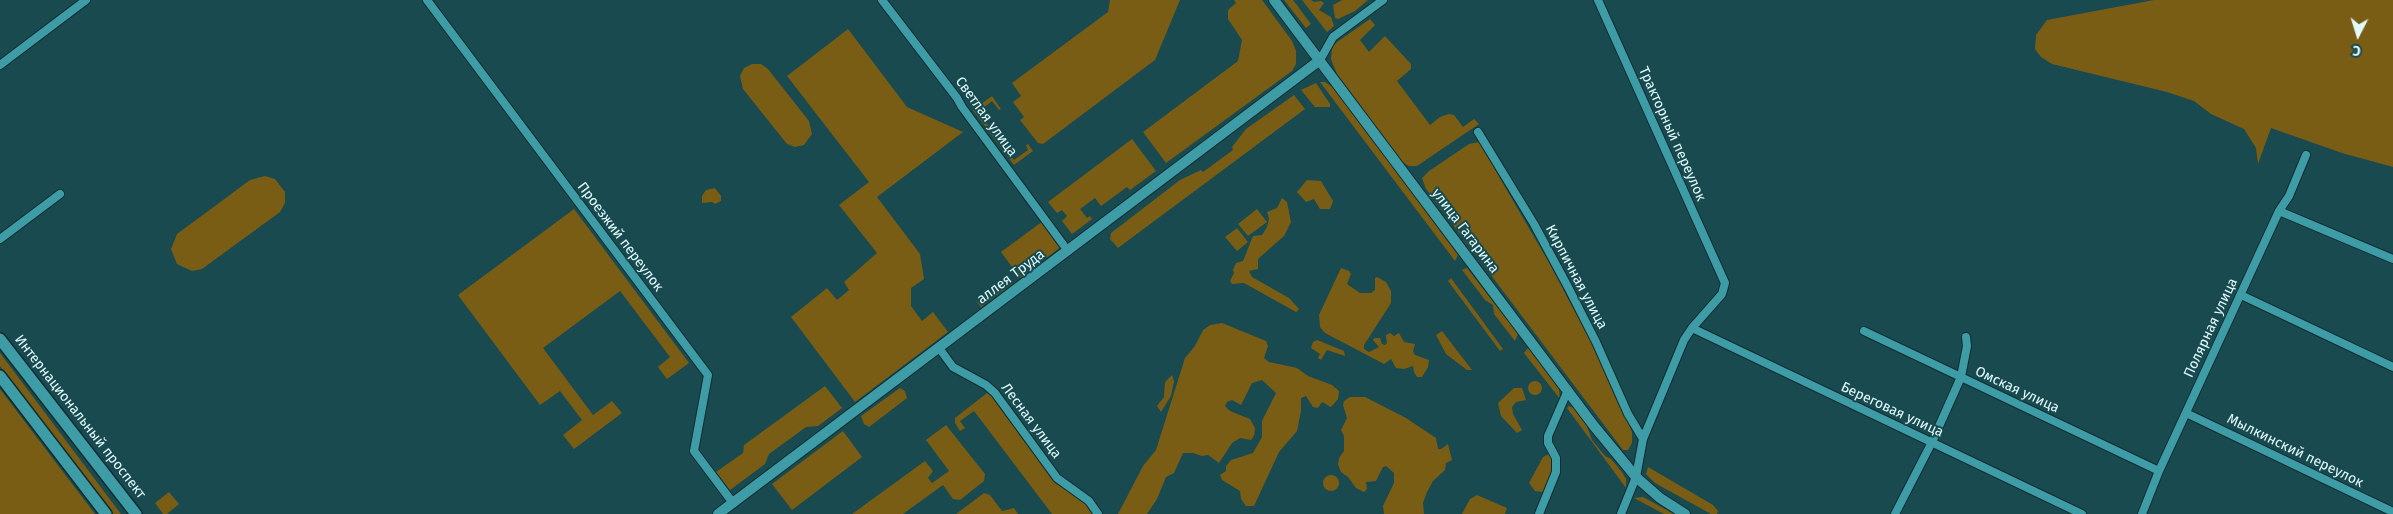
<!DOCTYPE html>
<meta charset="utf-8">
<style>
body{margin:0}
#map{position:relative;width:2393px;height:514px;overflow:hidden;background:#184a4f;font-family:"Fira Sans",sans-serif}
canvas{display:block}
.north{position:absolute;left:2333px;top:10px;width:50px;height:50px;-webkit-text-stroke:4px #184a4f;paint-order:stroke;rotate:185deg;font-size:14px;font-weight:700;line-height:20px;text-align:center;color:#e1fbfd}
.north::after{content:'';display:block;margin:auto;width:18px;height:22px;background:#e1fbfd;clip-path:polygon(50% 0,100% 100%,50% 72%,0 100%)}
</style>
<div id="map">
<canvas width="2393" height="514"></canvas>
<div class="north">С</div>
</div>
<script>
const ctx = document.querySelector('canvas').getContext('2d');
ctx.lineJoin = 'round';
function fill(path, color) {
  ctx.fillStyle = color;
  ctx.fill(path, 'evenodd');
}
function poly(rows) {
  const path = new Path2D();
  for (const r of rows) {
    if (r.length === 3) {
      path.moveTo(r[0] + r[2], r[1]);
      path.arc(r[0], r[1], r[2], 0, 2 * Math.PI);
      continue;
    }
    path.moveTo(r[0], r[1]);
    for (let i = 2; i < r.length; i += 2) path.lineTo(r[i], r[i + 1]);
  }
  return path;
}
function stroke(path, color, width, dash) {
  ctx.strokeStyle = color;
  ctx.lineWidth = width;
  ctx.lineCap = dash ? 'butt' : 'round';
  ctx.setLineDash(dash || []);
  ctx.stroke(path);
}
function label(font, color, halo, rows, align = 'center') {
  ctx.font = font + ' "Fira Sans",sans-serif';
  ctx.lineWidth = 4;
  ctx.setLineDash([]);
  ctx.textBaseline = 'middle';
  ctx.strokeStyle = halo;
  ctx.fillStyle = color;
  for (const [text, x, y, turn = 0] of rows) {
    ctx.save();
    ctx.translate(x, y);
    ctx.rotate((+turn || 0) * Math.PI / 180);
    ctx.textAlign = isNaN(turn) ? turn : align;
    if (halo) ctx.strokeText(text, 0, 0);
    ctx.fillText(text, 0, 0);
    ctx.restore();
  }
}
fill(poly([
 [1110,0,1180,0,1155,60,1043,144,1038,143,1020,120,1024,117,1013,102,1021,96,1012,83,1108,12],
 [1234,0,1262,0,1292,41,1296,51,1296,64,1292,71,1166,163,1143,132,1238,61,1242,40,1228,19,1228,10,1236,3],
 [1284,0,1293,0,1311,24,1306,28],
 [1302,0,1311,0,1314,2,1321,1,1324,3,1319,10,1331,17,1334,26,1327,32],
 [1342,0,1368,0,1355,11,1338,19,1335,18,1333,5],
 [2154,0,2393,0,2393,167,2342,153,2271,128,2258,164,2256,148,2244,129,2211,114,2194,101,2167,92,2052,64,2041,57,2035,49,2036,35,2047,20],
 [1370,19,1375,25,1360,40,1369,52,1385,36,1411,64,1411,69,1397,81,1430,125,1440,117,1449,114,1454,115,1463,127,1474,119,1479,124,1417,166,1409,166,1402,162,1337,74,1331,59,1332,47,1337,42],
 [848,29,907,107,963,132,877,197,920,254,924,279,911,288,911,306,922,321,933,312,948,332,855,402,791,317,827,288,837,300,849,290,844,282,877,253,839,205,869,182,787,76],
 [752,64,761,64,768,69,809,121,812,134,804,145,795,147,787,144,743,89,740,76,744,68],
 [1320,82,1325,82,1334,88,1455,251,1458,255,1455,261],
 [1316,83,1330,104,1330,107,1315,107,1301,90],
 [1294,95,1305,109,1118,248,1110,239,1111,233,1180,180,1201,170,1203,172,1233,150,1232,147,1246,129],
 [992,96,1001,109,999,110,992,101,978,112,1014,160,1028,150,1026,145,1028,144,1033,151,1014,165,973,110],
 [1132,139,1156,171,1130,190,1127,187,1101,206,1095,198,1080,209,1087,218,1090,216,1092,219,1072,234,1062,221,1067,216,1062,210,1057,213,1048,202],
 [1479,142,1548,261,1604,366,1632,432,1632,443,1628,450,1623,450,1426,189,1422,178,1429,171,1469,144],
 [265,176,275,179,285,192,285,203,280,212,202,269,192,271,177,264,171,249,177,234,250,180],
 [1307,180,1321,181,1333,201,1330,209,1320,209,1314,199,1306,202,1297,192],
 [715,188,721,196,721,201,715,204,712,202,702,203,702,196,706,190],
 [1282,198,1287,202,1291,222,1284,236,1258,259,1258,269,1249,271,1252,277,1289,298,1299,309,1296,312,1244,283,1232,284,1230,281,1234,273,1233,270,1236,263,1243,261,1253,236,1262,235,1267,227,1269,219,1267,212,1277,208],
 [574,209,689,363,667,379,658,367,670,357,620,291,543,348,593,415,612,401,622,413,574,449,563,435,582,420,560,391,540,405,458,295],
 [1257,209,1267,222,1248,236,1238,224],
 [1043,221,1062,246,1020,278,1001,252],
 [1237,228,1248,242,1237,251,1225,237],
 [1341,268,1349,271,1351,274,1347,284,1360,293,1371,293,1375,290,1375,278,1377,277,1386,282,1391,291,1391,303,1364,345,1364,349,1369,352,1379,347,1373,340,1374,338,1380,338,1382,344,1385,345,1387,343,1386,335,1390,333,1394,336,1399,333,1404,342,1415,344,1413,351,1415,355,1429,360,1428,367,1422,377,1417,377,1414,372,1413,366,1404,369,1396,368,1391,359,1384,364,1325,333,1320,327,1319,315],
 [1467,268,1518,334,1515,341,1494,314,1493,305,1485,300,1462,270],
 [1010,278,1013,283,981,307,977,302],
 [1451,278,1503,349,1500,351,1448,281],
 [1222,323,1266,341,1268,346,1264,358,1269,362,1297,368,1308,376,1332,385,1339,391,1338,399,1331,407,1322,402,1318,408,1313,407,1306,396,1301,398,1301,411,1297,431,1279,452,1254,506,1246,506,1241,499,1240,491,1222,480,1220,475,1226,471,1226,466,1231,460,1253,453,1262,437,1262,421,1276,393,1262,380,1252,383,1241,405,1232,400,1227,402,1225,406,1230,411,1250,419,1255,428,1254,436,1251,440,1240,438,1232,443,1219,463,1208,455,1202,456,1193,453,1183,453,1174,473,1166,477,1157,499,1147,514,1118,514,1143,466,1156,450,1185,358,1195,346,1203,330,1210,325],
 [1442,331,1472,370,1467,370,1446,354,1436,335],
 [1317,340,1344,351,1345,356,1327,350,1321,360,1318,358,1320,354,1311,348,1313,342],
 [1528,348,1559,389,1560,399,1524,353],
 [0,353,121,514,112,514,0,366],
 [1172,375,1174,381,1171,396,1161,412,1157,406,1164,397,1165,382],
 [1535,388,7],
 [825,386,842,408,818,426,806,427,769,454,765,464,730,490,716,472,743,453,744,445],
 [900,388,905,391,907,398,869,427,864,424,861,416],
 [1514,388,1522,388,1526,400,1516,402,1512,407,1513,414,1522,430,1517,433,1501,416,1498,403],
 [0,389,95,514,0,514],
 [987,393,991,395,1055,483,1084,502,1092,514,1052,514,974,411,960,421,965,428,960,431,955,423,955,418],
 [1350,397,1365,397,1406,418,1436,438,1438,449,1441,449,1448,444,1452,460,1446,463,1445,470,1433,481,1427,492,1423,503,1424,514,1384,514,1383,506,1394,483,1394,473,1386,466,1383,467,1376,481,1366,482,1367,489,1364,492,1356,488,1348,477,1341,472,1338,465,1339,458,1344,451,1344,436,1341,430,1347,418,1343,405,1344,401],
 [1569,406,1574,408,1586,424,1592,440,1605,456,1611,459,1622,472,1626,479,1626,488,1567,408],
 [946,425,985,474,984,481,960,500,953,499,943,485,903,514,852,514,925,461,933,471,928,478,932,483,949,471,926,440],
 [843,431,862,457,792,510,772,484],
 [1549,454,1552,459,1553,467,1550,478,1543,492,1535,491,1529,483,1543,457],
 [1648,467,1713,505,1718,511,1717,514,1711,514,1655,483,1646,474],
 [1331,483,8],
 [169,492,179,504,167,514,163,514,155,503],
 [984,493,990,495,1002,511,1014,508,1018,514,956,514],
 [1477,495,1507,508,1505,514,1462,514,1470,499],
 [1643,497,1674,514,1664,514,1634,498]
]), '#7a5d14');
const minor = poly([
 [427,0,708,375,694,451,733,503],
 [882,0,957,98,962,107,1068,251],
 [1598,0,1725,283,1722,294,1692,328,1684,340,1643,439,1636,477,1621,514],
 [1320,60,1333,37,1383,0],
 [0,65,86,0],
 [1478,132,1534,224,1568,287,1596,342,1628,414,1643,439],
 [2279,211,2393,259],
 [0,239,60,194],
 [2241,295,2393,367],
 [1692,328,2082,514],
 [1864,331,2159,471],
 [939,348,953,367,986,385,995,393,1057,478,1089,501,1098,514],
 [2186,413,2393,512],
 [1539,514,1556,472,1556,458,1548,443,1548,436,1568,390],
 [1895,514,1932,442,1961,377,1967,346,1966,337],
 [2142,514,2159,471,2279,211,2289,196,2306,155]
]);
const tertiary = poly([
 [1274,0,1594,426,1636,477,1660,498,1685,514],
 [718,514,1320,60]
]);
const secondary = poly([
 [0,339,136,514],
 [0,376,106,514]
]);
stroke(minor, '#102d31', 10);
stroke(tertiary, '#102d31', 12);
stroke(secondary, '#102d31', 14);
stroke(minor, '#3e9ca6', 8);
stroke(tertiary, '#3e9ca6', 10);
stroke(secondary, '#3e9ca6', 11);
label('14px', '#e1fbfd', '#184a4f', [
 ["Светлая улица",986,117,54],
 ["Тракторный переулок",1672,134,66],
 ["улица Гагарина",1465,231,53],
 ["Проезжий переулок",620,237,53],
 ["аллея Труда",1011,277,-37],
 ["Кирпичная улица",1576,277,62],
 ["Полярная улица",2211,328,-65],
 ["Омская улица",2017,390,25],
 ["Береговая улица",1892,410,25],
 ["Интернациональный проспект",80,417,52],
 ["Лесная улица",1031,421,53],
 ["Мылкинский переулок",2295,451,26]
]);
</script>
